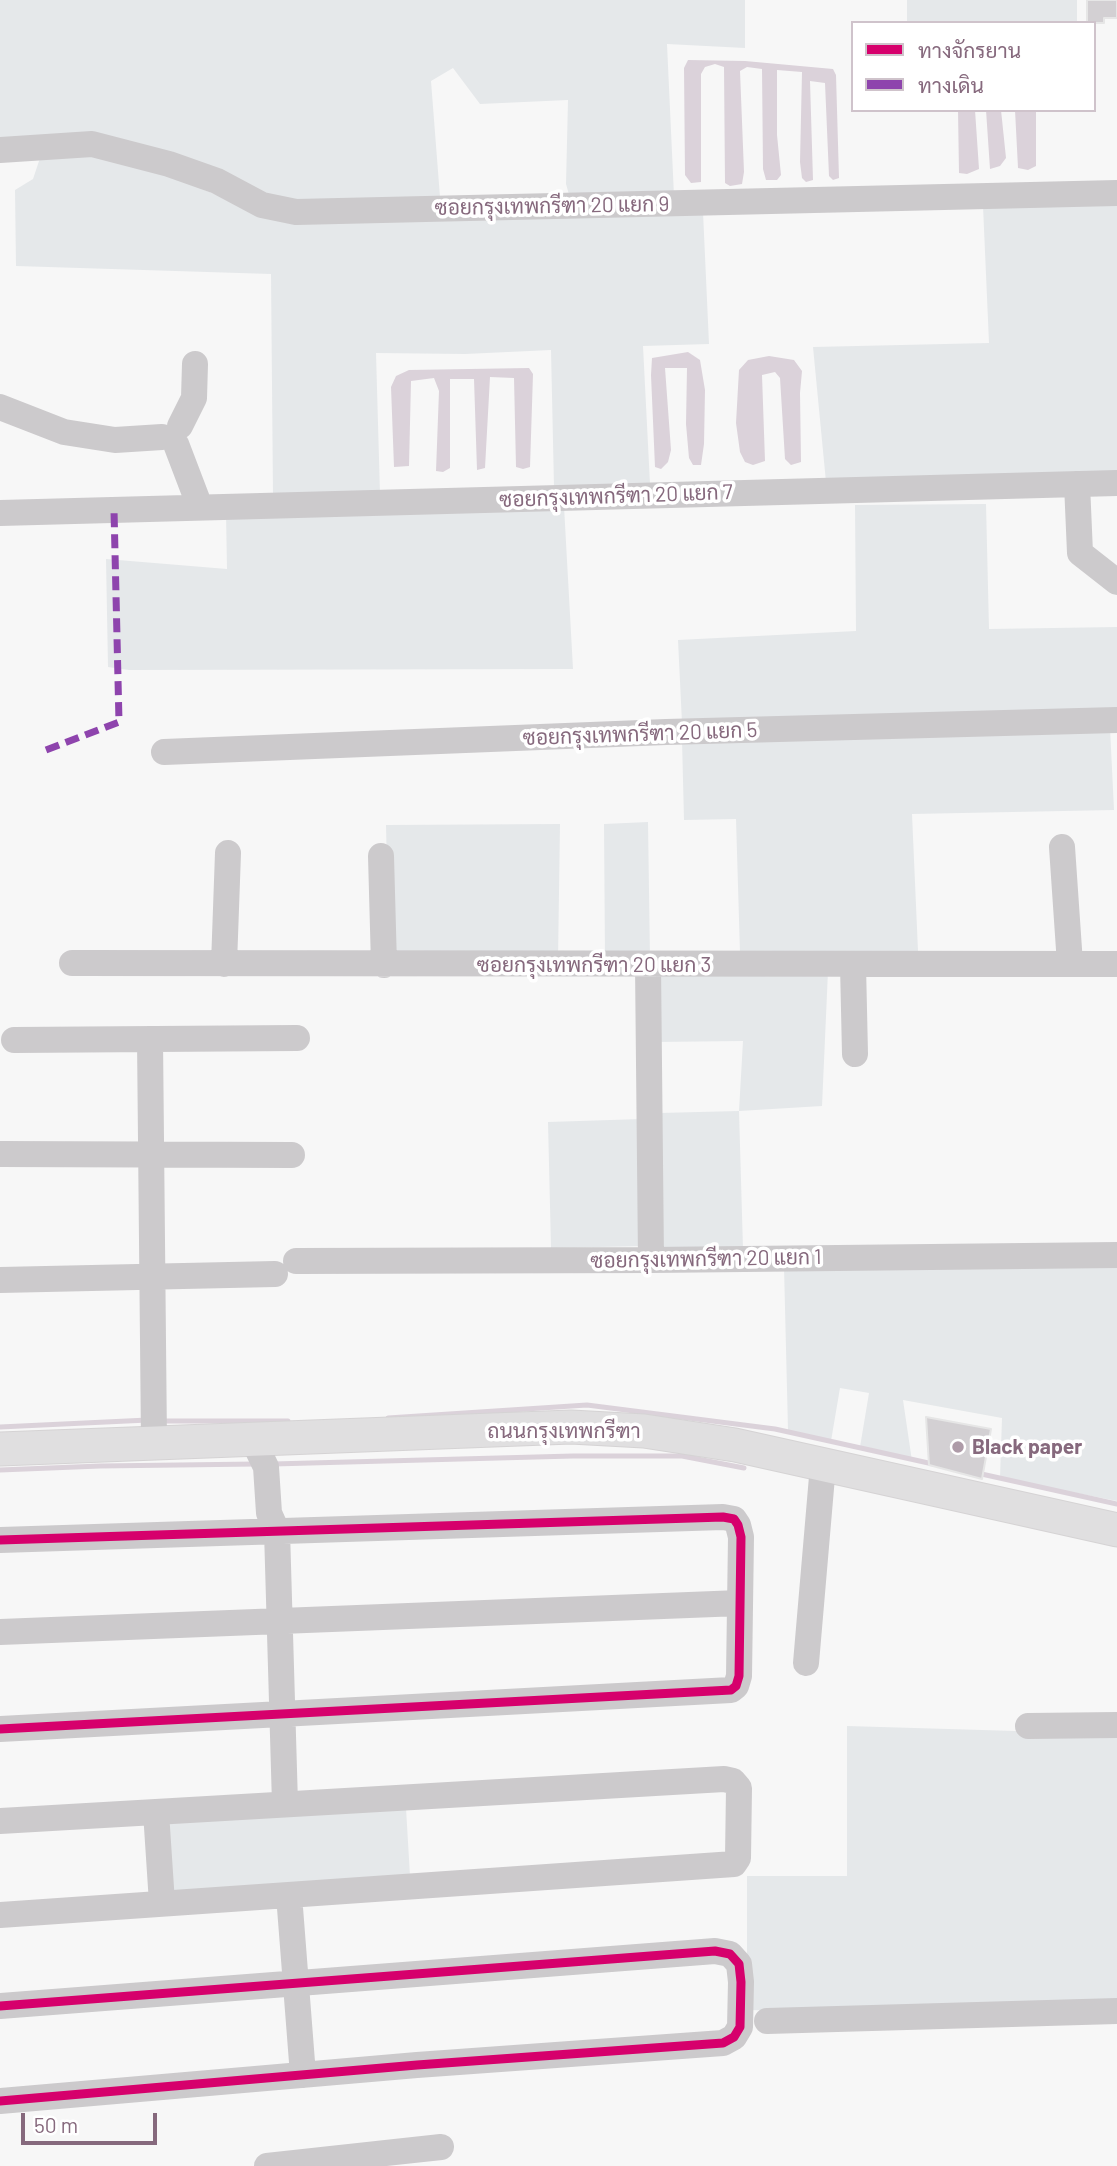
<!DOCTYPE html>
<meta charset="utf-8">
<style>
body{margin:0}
#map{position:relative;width:1117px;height:2166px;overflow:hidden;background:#f7f7f7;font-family:Barlow,Sarabun,sans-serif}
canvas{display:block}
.legend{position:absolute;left:851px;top:21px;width:245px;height:91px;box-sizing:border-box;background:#fff;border:2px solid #cfc3cb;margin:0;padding:9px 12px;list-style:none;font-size:21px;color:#86697d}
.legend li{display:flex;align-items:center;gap:14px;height:35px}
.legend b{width:35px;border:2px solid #cfc3cb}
.scale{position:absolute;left:21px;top:2113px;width:136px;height:32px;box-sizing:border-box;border:4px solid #86697d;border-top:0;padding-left:9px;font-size:21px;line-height:24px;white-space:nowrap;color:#86697d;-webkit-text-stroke:5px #fff;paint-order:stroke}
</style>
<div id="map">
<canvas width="1117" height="2166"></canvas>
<ul class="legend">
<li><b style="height:9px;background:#d6006c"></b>ทางจักรยาน</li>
<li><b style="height:9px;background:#8e44ad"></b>ทางเดิน</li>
</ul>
<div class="scale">50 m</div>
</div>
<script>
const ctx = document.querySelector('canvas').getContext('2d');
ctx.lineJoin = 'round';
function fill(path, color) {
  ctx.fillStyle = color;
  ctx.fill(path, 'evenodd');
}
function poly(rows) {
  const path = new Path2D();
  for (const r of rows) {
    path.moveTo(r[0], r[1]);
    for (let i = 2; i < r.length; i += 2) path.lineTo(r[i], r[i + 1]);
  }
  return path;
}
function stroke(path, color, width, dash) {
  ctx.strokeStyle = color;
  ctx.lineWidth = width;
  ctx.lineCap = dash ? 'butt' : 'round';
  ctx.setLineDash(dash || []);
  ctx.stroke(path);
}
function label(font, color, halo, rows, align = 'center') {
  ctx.font = font + ' Barlow,Sarabun,sans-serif';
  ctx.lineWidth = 7;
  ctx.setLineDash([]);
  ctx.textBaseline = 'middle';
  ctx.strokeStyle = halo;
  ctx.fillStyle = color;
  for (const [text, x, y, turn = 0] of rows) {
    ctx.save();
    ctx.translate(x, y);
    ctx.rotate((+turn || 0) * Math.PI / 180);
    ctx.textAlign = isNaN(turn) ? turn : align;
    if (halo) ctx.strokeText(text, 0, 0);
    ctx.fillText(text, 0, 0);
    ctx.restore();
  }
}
fill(poly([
 [0,0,745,0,745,48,667,44,674,196,570,198,566,184,568,100,480,104,453,68,431,81,440,197,289,204,230,179,0,140],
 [907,0,1077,0,1077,23,907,23],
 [85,156,129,159,234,202,703,212,709,344,643,346,650,484,554,487,551,350,465,354,376,353,380,494,273,496,271,274,16,266,15,190,33,179,40,158],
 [1117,202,1117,474,826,482,813,347,989,343,983,206],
 [986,504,989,629,1117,627,1117,713,682,723,678,640,856,631,855,505],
 [564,506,573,669,129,670,108,667,106,559,227,569,226,513],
 [1110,728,1114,810,912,814,918,951,740,953,736,819,684,820,682,740],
 [648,822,650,959,605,959,604,824],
 [560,824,558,960,389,960,386,825],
 [828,971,822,1106,739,1111,743,1249,657,1249,659,1113,739,1111,743,1041,655,1042,656,976],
 [642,1119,645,1246,551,1248,548,1122],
 [1117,1262,1117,1501,1000,1478,1002,1418,903,1400,912,1461,860,1447,869,1393,840,1388,831,1441,788,1430,784,1267],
 [847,1726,1117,1734,1117,2002,853,2012,747,2010,747,1876,847,1876],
 [406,1808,410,1876,169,1892,165,1823]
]), '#e5e8ea');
fill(poly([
 [688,60,745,61,833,69,836,75,839,178,833,180,829,176,825,83,810,81,813,180,806,182,802,178,800,162,802,72,777,70,777,135,781,175,777,180,766,180,763,169,762,69,747,67,740,71,744,172,742,184,730,186,725,183,724,67,715,64,705,67,701,74,701,182,691,183,685,175,684,68],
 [958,110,975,110,979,169,967,174,959,173],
 [986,110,1001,110,1006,158,1000,166,990,169],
 [1015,110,1036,110,1036,166,1028,170,1018,168],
 [688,352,700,360,705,390,704,444,701,465,693,465,689,458,686,424,687,368,665,368,671,450,668,462,661,469,655,467,651,375,652,358],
 [769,356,794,360,802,371,800,393,801,462,791,465,785,459,780,378,775,372,762,375,765,461,753,465,745,462,740,452,736,423,739,370,748,360],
 [529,368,533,374,530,467,523,469,516,467,514,378,490,377,485,468,477,470,474,379,450,379,450,468,443,472,436,471,439,391,434,378,411,381,409,466,394,467,391,387,396,376,409,370]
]), '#dbd2da');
stroke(poly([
 [388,1418,587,1405,775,1429,933,1464],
 [161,1421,288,1421],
 [0,1427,148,1420],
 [273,1464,573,1456,682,1456,744,1468],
 [0,1470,100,1466,256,1464],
 [977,1473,1117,1504]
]), '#dbd2da', 5);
const building = poly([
 [1087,0,1117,0,1117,18,1104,18,1104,23,1087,23,1087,0],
 [926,1417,991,1429,982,1479,929,1465,926,1417]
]);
fill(building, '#d3d0d3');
stroke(building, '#e6e6e6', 2);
const major = poly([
 [0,1449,571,1427,644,1431,735,1445,1117,1530]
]);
stroke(major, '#d5d3d4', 35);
stroke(poly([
 [0,150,92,144,169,164,217,181,262,205,296,212,1117,193],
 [0,407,64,432,115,440,162,437],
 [180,426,194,398,195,364],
 [176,444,200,507],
 [1077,484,1080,553,1117,582],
 [0,513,1117,483],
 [164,752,666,732,1117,720],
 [1062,847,1070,964],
 [381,856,384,965],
 [72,963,1117,964],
 [224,964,228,853],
 [648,965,651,1260],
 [853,965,855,1054],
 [150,1039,154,1442],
 [14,1040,297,1038],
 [0,1154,292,1155],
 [296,1261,651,1260,1117,1255],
 [0,1280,275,1274],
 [252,1438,266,1467,269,1513,277,1531,285,1804],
 [0,1540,723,1517,734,1519,738,1525,741,1537,739,1676,736,1686,731,1690,0,1729],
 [0,1632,740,1603],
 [806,1663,823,1465],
 [1028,1726,1117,1725],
 [156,1812,162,1903],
 [0,1821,724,1779,733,1781,739,1788,738,1858,734,1864,0,1915],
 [289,1895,303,2075],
 [0,2006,715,1951,730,1954,739,1964,741,1982,740,2027,734,2037,723,2043,417,2065,0,2101],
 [767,2021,1117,2011],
 [267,2166,441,2147]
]), '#cccacc', 26);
stroke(major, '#e0dfe0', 33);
stroke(poly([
 [46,750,119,722,114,510]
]), '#8e44ad', 7, [14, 7]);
stroke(poly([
 [0,1540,723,1517,734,1519,738,1525,741,1537,739,1676,736,1686,731,1690,0,1729],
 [0,2006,715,1951,730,1954,739,1964,741,1982,740,2027,734,2037,723,2043,417,2065,0,2101]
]), '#d6006c', 9);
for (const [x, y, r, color] of [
 [958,1447,7,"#ae9ba8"]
]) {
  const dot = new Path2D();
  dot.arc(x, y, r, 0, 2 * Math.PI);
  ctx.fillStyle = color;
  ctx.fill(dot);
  stroke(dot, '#fff', 2.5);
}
label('21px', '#86697d', '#fff', [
 ["ซอยกรุงเทพกรีฑา 20 แยก 9",552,206,-1],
 ["ซอยกรุงเทพกรีฑา 20 แยก 7",616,496,-2],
 ["ซอยกรุงเทพกรีฑา 20 แยก 5",640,734,-2],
 ["ซอยกรุงเทพกรีฑา 20 แยก 3",594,965],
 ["ซอยกรุงเทพกรีฑา 20 แยก 1",706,1259,-1],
 ["ถนนกรุงเทพกรีฑา",564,1431]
]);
label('bold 21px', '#86697d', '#fff', [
 ["Black paper",972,1447]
], 'left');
</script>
